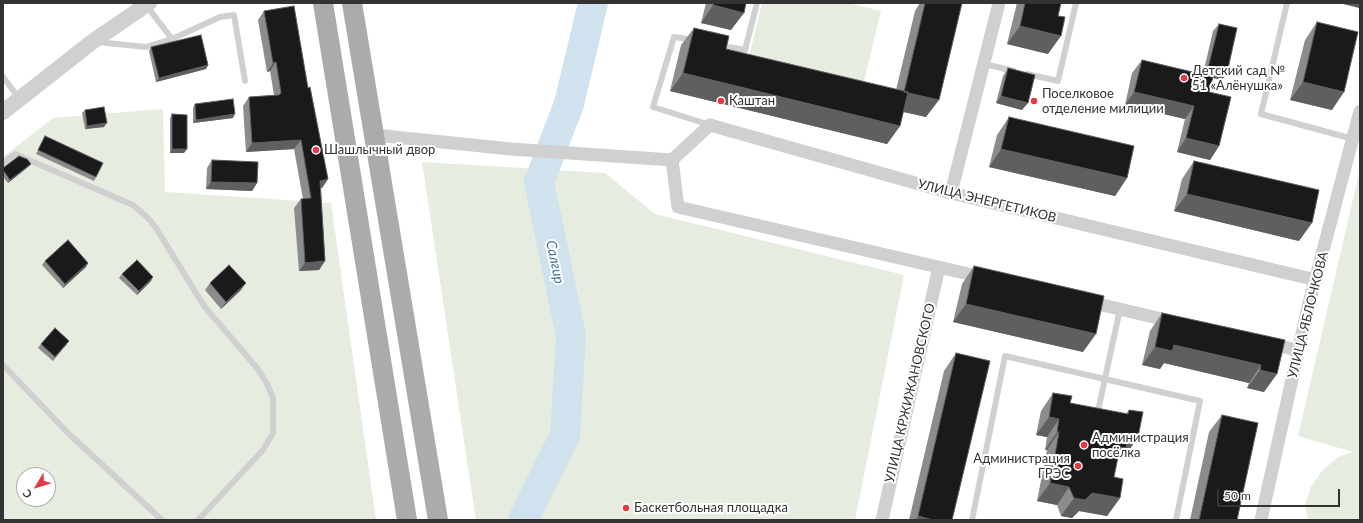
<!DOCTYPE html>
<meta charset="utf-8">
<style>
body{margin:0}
#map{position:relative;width:1363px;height:523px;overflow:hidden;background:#fff;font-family:Lato,sans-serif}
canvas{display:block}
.frame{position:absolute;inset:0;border:4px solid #333;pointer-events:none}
.north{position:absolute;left:16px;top:467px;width:40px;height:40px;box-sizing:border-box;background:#fff;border:1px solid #adadad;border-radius:50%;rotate:232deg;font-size:11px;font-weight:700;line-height:16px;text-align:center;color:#333}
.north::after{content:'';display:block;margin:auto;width:14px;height:18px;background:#e63946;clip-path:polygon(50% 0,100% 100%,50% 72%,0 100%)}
.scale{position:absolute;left:1217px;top:489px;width:123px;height:18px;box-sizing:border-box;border:2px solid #333;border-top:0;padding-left:5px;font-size:12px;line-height:14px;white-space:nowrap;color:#333;-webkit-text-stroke:3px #fff;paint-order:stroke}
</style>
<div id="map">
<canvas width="1363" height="523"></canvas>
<div class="frame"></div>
<div class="north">С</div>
<div class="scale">50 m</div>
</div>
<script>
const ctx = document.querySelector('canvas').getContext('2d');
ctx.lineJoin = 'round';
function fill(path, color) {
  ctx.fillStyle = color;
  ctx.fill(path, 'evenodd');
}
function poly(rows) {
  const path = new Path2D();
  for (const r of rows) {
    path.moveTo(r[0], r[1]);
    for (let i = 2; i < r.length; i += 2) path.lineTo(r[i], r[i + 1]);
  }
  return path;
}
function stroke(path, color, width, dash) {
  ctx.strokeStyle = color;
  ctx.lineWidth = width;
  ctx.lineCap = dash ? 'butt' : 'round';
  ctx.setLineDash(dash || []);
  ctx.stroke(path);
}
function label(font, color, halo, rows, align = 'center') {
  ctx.font = font + ' Lato,sans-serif';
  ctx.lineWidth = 4;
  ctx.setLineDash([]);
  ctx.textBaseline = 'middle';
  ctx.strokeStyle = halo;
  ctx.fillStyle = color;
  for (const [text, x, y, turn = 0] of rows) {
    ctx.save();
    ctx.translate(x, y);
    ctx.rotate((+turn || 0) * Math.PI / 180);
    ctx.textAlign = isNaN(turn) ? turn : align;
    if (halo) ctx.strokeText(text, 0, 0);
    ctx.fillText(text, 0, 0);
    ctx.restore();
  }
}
fill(poly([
 [762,3,848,3,881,11,861,93,747,65],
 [163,109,165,192,331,203,376,520,3,520,3,157,53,118],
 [24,475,48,475,48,499,24,499],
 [422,162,605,173,655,214,904,275,855,520,476,520],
 [1360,169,1360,520,1308,520,1305,505,1311,487,1322,471,1338,457,1353,452,1298,436]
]), '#e6ecdf');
stroke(poly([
 [523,520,565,435,571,336,539,182,569,104,593,3]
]), '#cfe2ee', 30);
stroke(poly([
 [1287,3,1261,114,1353,139],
 [146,5,172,39,220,17,234,15,245,81],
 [694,40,674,37,653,107,710,125],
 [97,42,146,47,172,39],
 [718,45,745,50,757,3],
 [984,64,1014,71],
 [1027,74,1058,81,1076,3],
 [3,77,19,98],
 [3,163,15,154,133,205,148,218,156,228,204,306,257,368,266,382,273,398,273,433,263,450,198,520],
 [3,365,68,433,162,520],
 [1098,411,1120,309],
 [972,520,1005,356,1200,401,1176,520]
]), '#d0d0d0', 6);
stroke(poly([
 [375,135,511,149,672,160],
 [672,160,678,207,986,278],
 [672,160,710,125,951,193,1316,280],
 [951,193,999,3],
 [1085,301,1175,322],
 [1266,343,1297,350],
 [882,520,939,267],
 [1261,520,1308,307,1360,111]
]), '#d0d0d0', 13);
stroke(poly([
 [3,112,92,42,149,3]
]), '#d0d0d0', 16);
stroke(poly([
 [323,3,407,520],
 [352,3,438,520]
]), '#ababab', 20);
fill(poly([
 [706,3,746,3,731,30,701,23],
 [920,3,962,3,926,117,903,112,900,126,887,144,670,91,681,45,694,28,726,49,896,90,915,11],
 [1017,3,1061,3,1048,54,1007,44],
 [264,11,308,88,328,179,322,188,321,188,325,261,319,270,299,271,294,208,301,199,303,199,294,149,246,152,243,106,249,97,274,95,270,71,267,72,258,20],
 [1317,22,1332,110,1290,100,1305,40],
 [1219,24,1222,80,1212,78,1209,92,1219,146,1210,160,1177,152,1185,119,1125,105,1132,73,1142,60,1203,74,1213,31],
 [151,47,208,65,206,69,156,82,149,51],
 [1008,68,1022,110,996,103,1003,76],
 [195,104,233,118,193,123,193,108],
 [85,110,104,127,85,129,82,113],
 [172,114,184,153,170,153,170,118],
 [1009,117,1127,178,1115,196,989,167,997,135],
 [45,136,96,177,94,181,36,154],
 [212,160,257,183,252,191,206,189,207,168],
 [1194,161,1299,241,1174,211,1182,179],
 [28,167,8,183,3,177,3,168],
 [45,261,88,263,86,267,63,288,42,265],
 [974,266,1083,352,953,322,962,284],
 [122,274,151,281,137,295,119,278],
 [210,283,241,290,221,309,205,290],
 [1162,313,1285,340,1264,392,1247,388,1249,383,1164,363,1160,369,1142,365,1150,331],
 [41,344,67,344,53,361,38,348],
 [956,353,952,520,909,520,944,371],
 [1053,393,1070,403,1126,414,1129,410,1126,455,1122,454,1117,460,1114,477,1120,498,1107,516,1079,511,1072,518,1061,516,1057,505,1037,501,1047,450,1045,450,1047,437,1036,435,1041,411],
 [1222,415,1237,520,1190,520,1209,432]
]), '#8c8c8c');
fill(poly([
 [1339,3,1360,3,1360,6,1359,8],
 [713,5,744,13,731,30,701,23],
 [1020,26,1061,36,1048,54,1007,44],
 [276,62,270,71,267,72,273,63],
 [208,65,206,69,156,82,159,78],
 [1208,68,1227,73,1222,80,1203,75],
 [683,73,900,126,887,144,670,91],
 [1303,82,1344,92,1332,110,1290,100],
 [904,92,939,100,926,117,891,109],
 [1134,92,1194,106,1185,119,1125,105],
 [1001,96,1028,103,1022,110,996,103],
 [235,114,233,118,193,123,196,120],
 [107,123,104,127,85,129,87,126],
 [1186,138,1219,146,1210,160,1177,152],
 [301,140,294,149,246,152,252,143],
 [172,149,187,149,184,153,170,153],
 [1001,149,1127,178,1115,196,989,167],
 [31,164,28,167,8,183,10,180],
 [328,179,322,188,314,190,320,181],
 [211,182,257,183,252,191,206,189],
 [1187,194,1312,223,1299,241,1174,211],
 [325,261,319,270,299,271,305,263],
 [88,263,86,267,63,288,65,284],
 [153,277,151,281,137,295,139,291],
 [246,283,241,290,221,309,226,302],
 [966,304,1096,334,1083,352,953,322],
 [1174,345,1261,365,1249,383,1164,363,1160,369,1142,365,1155,347],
 [1260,370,1277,374,1264,392,1247,388],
 [1049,417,1059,419,1047,437,1036,435],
 [1057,432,1059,432,1047,450,1045,450],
 [1128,435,1138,437,1126,455,1122,454,1113,466,1107,464],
 [1050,483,1069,487,1057,505,1037,501],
 [1092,493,1120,498,1107,516,1079,511,1072,518,1061,516,1074,498],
 [918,516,933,520,916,520]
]), '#5f5f5f');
const building = poly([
 [714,3,746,3,744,13,713,5,714,3],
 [925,3,962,3,939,100,904,92,925,3],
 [1025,3,1061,3,1058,16,1065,17,1061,36,1020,26,1025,3],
 [294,6,308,88,310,87,328,179,320,181,325,261,305,263,301,199,311,198,301,140,252,143,249,97,279,95,281,93,276,62,273,63,264,11,294,6],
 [1317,22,1358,32,1344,92,1303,82,1317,22],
 [1219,24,1237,28,1227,73,1208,68,1219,24],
 [694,28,729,36,726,49,908,92,900,126,683,73,694,28],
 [201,35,208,65,159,78,151,47,201,35],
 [1142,60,1213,77,1209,92,1231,97,1219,146,1186,138,1194,106,1134,92,1142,60],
 [1008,68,1035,75,1028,103,1001,96,1008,68],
 [233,99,235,114,196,120,195,104,233,99],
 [104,107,107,123,87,126,85,110,104,107],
 [172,114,187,115,187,149,172,149,172,114],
 [1009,117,1134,146,1127,178,1001,149,1009,117],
 [45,136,103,163,96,177,38,150,45,136],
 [19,156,27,159,31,164,10,180,3,170,3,168,19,156],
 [212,160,258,162,257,183,211,182,212,160],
 [1194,161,1319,190,1312,223,1187,194,1194,161],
 [68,240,88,263,65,284,45,261,68,240],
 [137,260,153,277,139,291,122,274,137,260],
 [229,265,246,283,226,302,210,283,229,265],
 [974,266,1104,296,1096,334,966,304,974,266],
 [1162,313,1285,340,1277,374,1260,370,1261,365,1174,345,1172,351,1155,347,1162,313],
 [55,328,69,341,55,357,41,344,55,328],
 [956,353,990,361,952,520,933,520,918,516,956,353],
 [1053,393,1072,396,1070,403,1128,414,1129,410,1143,412,1138,437,1128,435,1126,448,1120,447,1114,477,1123,479,1120,498,1092,493,1085,500,1074,498,1069,487,1050,483,1059,432,1057,432,1059,419,1049,417,1053,393],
 [1222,415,1258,423,1237,520,1199,520,1222,415]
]);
fill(building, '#1a1a1a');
stroke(building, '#5f5f5f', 1);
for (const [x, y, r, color] of [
 [1184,78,4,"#e63946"],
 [721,101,4,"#e63946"],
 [1034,101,4,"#e63946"],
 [316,150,4,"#e63946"],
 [1084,445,4,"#e63946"],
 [1078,466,4,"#e63946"],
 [626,508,4,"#e63946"]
]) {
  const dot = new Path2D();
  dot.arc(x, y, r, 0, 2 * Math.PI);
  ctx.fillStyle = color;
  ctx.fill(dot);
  stroke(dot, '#fff', 1.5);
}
label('13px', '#333', '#fff', [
 ["Детский сад №",1192,71],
 ["51 «Алёнушка»",1192,86],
 ["Поселковое",1042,94],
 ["отделение милиции",1042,109],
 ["Каштан",729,101],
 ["Шашлычный двор",324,150],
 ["Администрация",1092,438],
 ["посёлка",1092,453],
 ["Администрация",1070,459,"right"],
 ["ГРЭС",1070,474,"right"],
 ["Баскетбольная площадка",634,508]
], 'left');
label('13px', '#333', '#fff', [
 ["УЛИЦА ЭНЕРГЕТИКОВ",987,201,14],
 ["УЛИЦА ЯБЛОЧКОВА",1308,315,-76],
 ["УЛИЦА КРЖИЖАНОВСКОГО",910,393,-77]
]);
label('italic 14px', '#3f7597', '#fff', [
 ["Салгир",555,262,78]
]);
</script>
